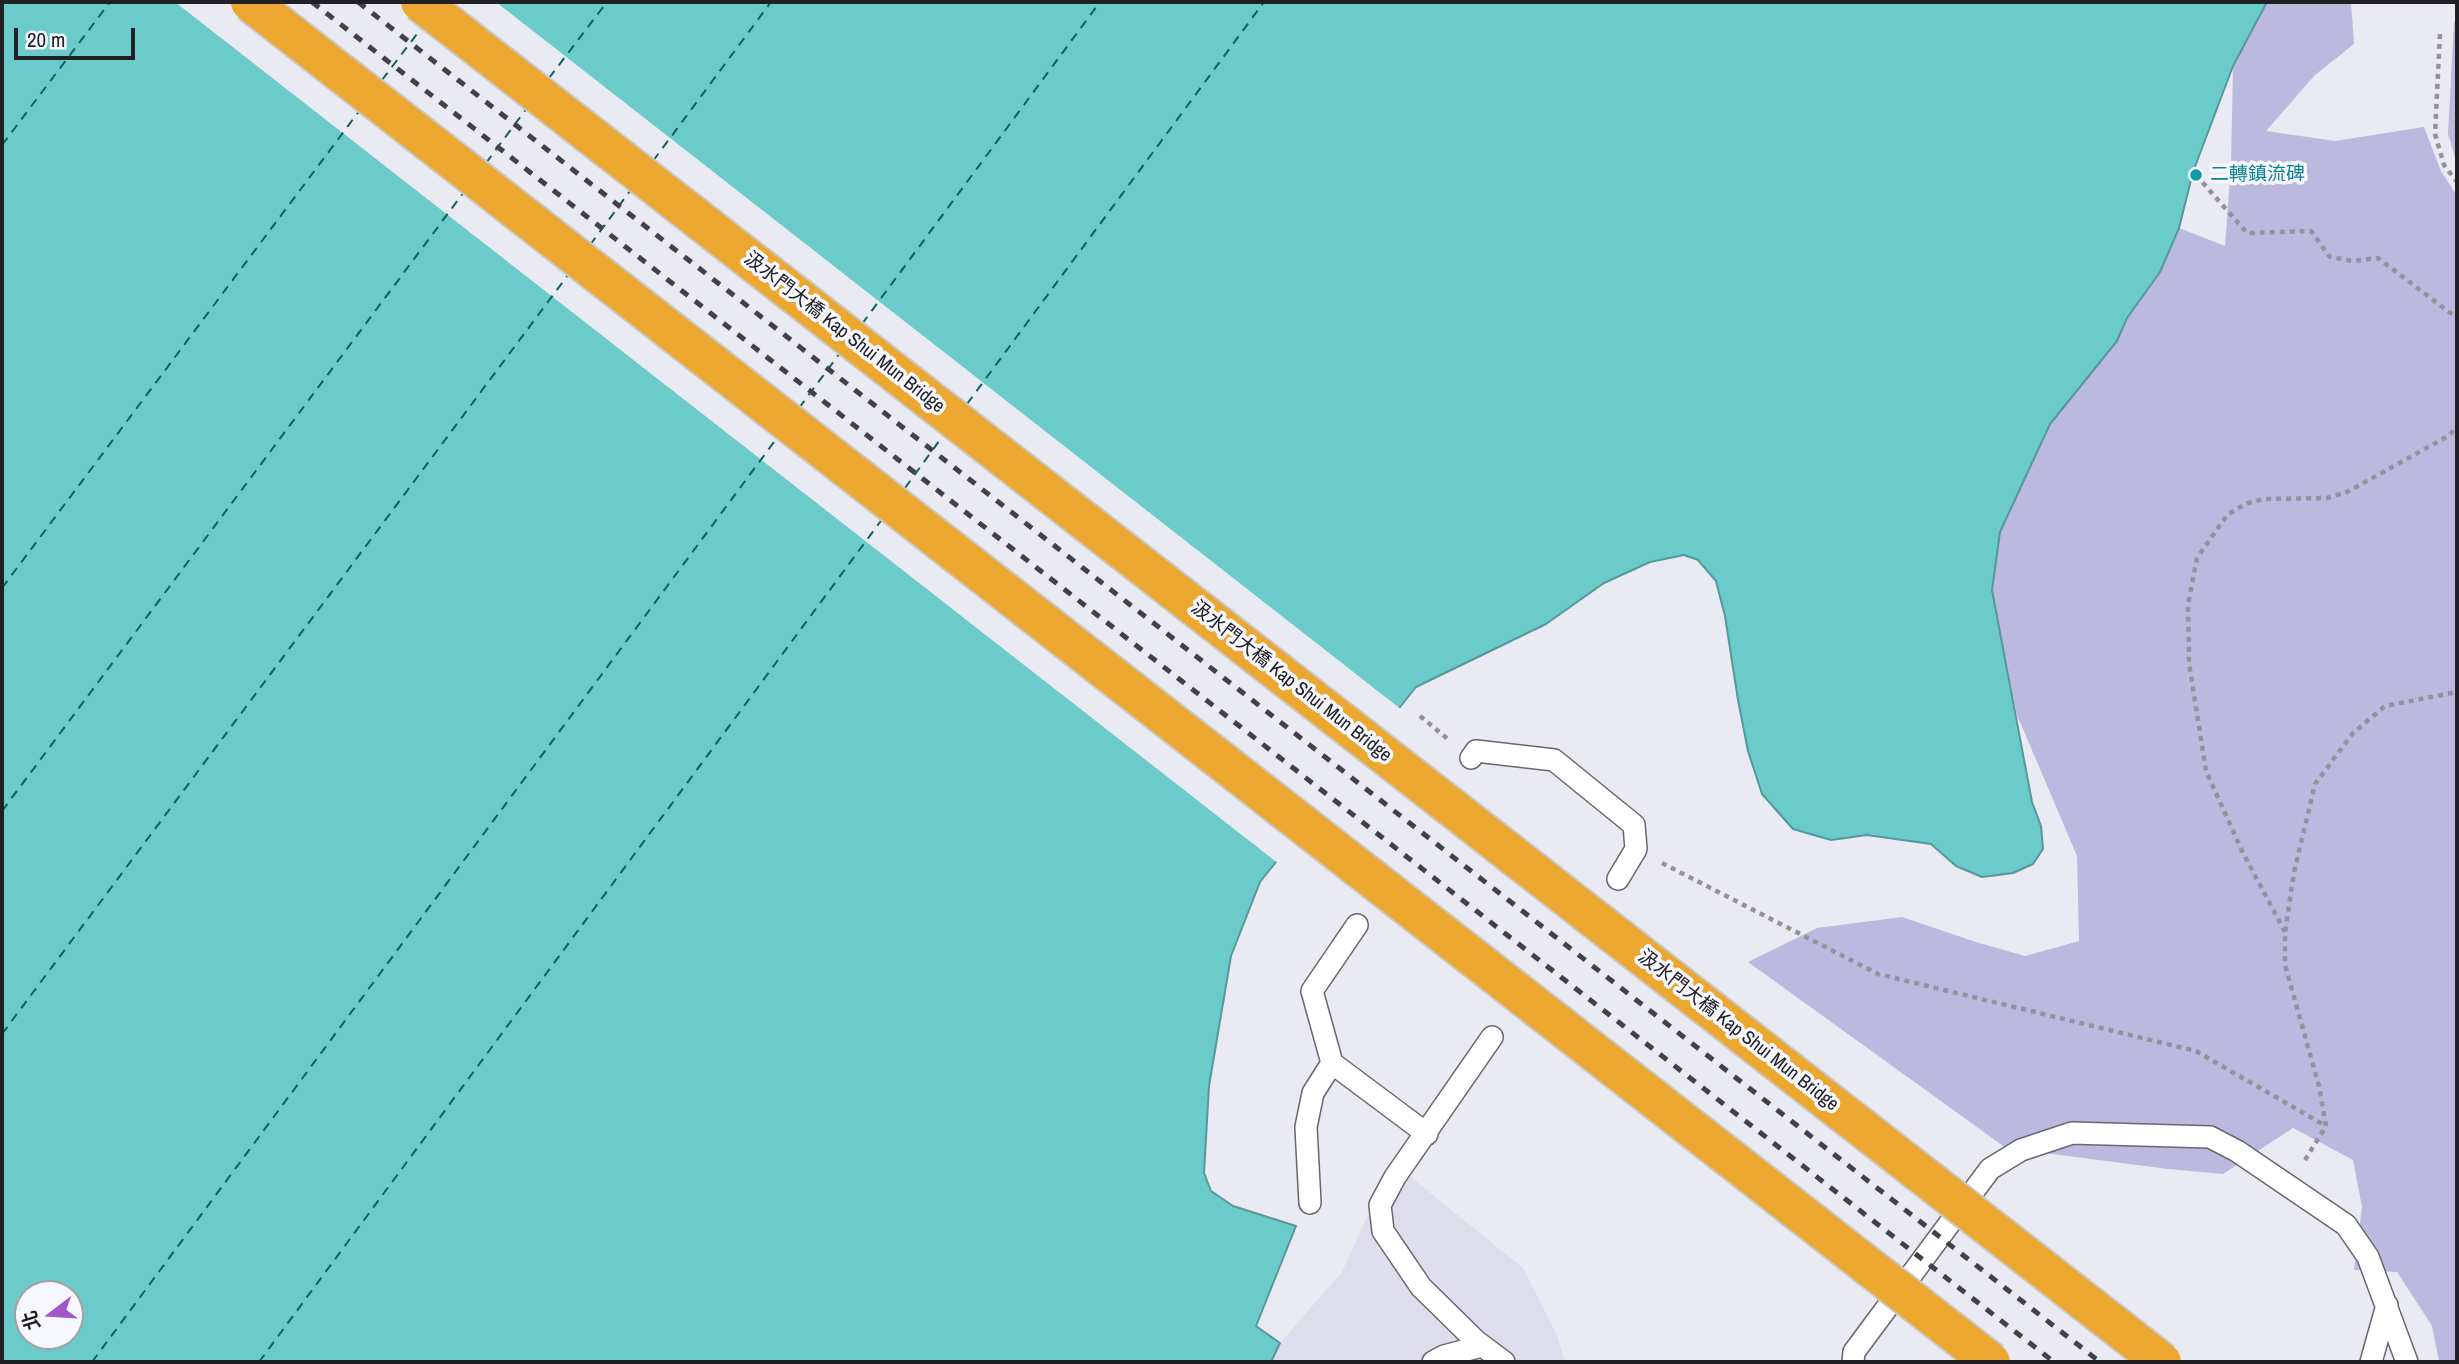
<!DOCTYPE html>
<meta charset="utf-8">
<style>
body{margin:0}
#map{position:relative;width:2459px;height:1364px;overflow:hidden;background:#eaeaf3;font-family:"Archivo Narrow","Noto Sans TC",sans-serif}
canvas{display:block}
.frame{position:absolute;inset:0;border:4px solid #202024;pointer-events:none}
.north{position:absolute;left:14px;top:1280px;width:70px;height:70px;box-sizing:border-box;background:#f7f7ff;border:2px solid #a1a1a7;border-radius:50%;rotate:253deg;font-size:19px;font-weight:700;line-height:28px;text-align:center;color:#202024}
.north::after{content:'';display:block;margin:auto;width:24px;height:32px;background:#a355c7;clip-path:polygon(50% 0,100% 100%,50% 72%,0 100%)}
.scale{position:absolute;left:14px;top:28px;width:121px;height:32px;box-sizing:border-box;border:4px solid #202024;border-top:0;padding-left:9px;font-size:21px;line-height:24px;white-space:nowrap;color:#202024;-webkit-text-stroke:5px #f7f7ff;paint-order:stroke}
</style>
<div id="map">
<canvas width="2459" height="1364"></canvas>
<div class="frame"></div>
<div class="north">北</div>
<div class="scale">20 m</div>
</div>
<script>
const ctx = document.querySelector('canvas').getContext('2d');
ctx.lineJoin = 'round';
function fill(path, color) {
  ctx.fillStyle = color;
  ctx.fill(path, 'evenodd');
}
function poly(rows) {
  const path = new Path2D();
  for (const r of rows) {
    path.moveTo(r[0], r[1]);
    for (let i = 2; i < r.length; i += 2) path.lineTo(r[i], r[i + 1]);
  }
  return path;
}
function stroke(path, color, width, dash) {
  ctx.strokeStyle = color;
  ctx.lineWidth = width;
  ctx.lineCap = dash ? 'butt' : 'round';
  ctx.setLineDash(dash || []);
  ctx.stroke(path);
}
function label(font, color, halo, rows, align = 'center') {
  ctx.font = font + ' "Archivo Narrow","Noto Sans TC",sans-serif';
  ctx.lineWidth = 7;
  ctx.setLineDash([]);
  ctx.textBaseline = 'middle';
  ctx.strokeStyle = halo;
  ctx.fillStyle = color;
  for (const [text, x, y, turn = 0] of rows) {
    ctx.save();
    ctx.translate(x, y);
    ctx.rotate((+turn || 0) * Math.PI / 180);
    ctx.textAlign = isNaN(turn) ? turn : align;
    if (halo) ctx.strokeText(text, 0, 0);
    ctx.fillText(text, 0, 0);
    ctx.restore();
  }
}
fill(poly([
 [1392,1162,1523,1268,1556,1333,1565,1362,1271,1362,1280,1343,1342,1272]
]), '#dddded');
fill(poly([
 [2267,2,2351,2,2354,44,2315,75,2266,131,2335,141,2424,127,2441,171,2457,196,2457,1362,2439,1362,2432,1326,2397,1272,2354,1270,2362,1207,2353,1160,2293,1128,2223,1174,2168,1169,2006,1148,1748,962,1817,928,1902,917,1976,942,2025,956,2079,941,2077,856,2017,715,1992,590,2000,532,2050,424,2117,341,2127,318,2160,272,2179,228,2225,246,2231,166,2233,66],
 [2457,21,2457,164,2448,134,2454,22]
]), '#bbb9e0');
const water = poly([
 [2,2,2267,2,2233,66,2193,172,2179,228,2160,272,2127,318,2117,341,2050,424,2000,532,1992,590,2032,802,2041,826,2043,849,2033,864,2013,873,1982,877,1956,866,1931,844,1867,835,1831,840,1793,829,1762,794,1748,751,1738,700,1725,616,1716,581,1698,560,1684,555,1650,562,1604,583,1546,624,1416,687,1260,882,1231,956,1209,1086,1204,1173,1211,1191,1233,1206,1296,1226,1256,1326,1280,1343,1271,1362,2,1362,2,2],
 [28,1294,70,1294,70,1336,28,1336,28,1294]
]);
fill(water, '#6bcbcb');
stroke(water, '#549899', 2);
fill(poly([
 [175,2,496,2,1402,710,1279,864]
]), '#eaeaf3');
stroke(poly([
 [549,78,607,2],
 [382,80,423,26],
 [2,145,110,2],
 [653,161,771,2],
 [486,163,527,108],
 [590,245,630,191],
 [862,324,1100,2],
 [967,404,1264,2],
 [799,408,840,353],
 [905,488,945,433],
 [2,588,360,110],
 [2,811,464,192],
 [2,1034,568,275],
 [92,1362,777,438],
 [259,1362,883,518]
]), '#0b6060', 2, [9, 7]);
const service = poly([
 [1471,758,1476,751,1554,760,1634,825,1636,849,1618,879],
 [1357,925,1312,991,1332,1063,1427,1134],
 [1492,1037,1395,1177,1380,1205,1383,1231,1421,1287,1476,1341,1504,1362],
 [1310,1203,1306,1127,1313,1093,1332,1063],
 [1433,1362,1444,1356,1482,1346],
 [1853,1362,1854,1352,1990,1169,2021,1150,2072,1133,2210,1137,2237,1151,2346,1225,2368,1257,2407,1362],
 [2371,1362,2387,1305]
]);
stroke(service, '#67676f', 24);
stroke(poly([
 [2440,34,2435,134,2444,165,2457,182],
 [2196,175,2247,233,2311,231,2330,257,2353,261,2378,258,2457,318],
 [1420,716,1449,740],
 [1662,863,1878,974,2196,1051,2326,1126],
 [2285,932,2243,853,2206,771,2189,663,2188,604,2197,558,2227,515,2245,504,2263,499,2327,498,2347,492,2448,436,2457,427],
 [2305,1160,2326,1126,2319,1086,2285,965,2285,932,2294,872,2315,784,2353,733,2385,706,2457,692]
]), '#929298', 4.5, [5, 5]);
stroke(service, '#fff', 21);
stroke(poly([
 [312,2,2054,1362],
 [358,2,2100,1362]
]), '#414146', 5, [9, 9]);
const motorwayBridge = poly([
 [250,2,1991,1362],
 [420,2,2162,1362]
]);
stroke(motorwayBridge, '#c9c9ca', 42, []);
stroke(motorwayBridge, '#eba730', 38);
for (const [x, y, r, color] of [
 [2196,175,7,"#0f9aa8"]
]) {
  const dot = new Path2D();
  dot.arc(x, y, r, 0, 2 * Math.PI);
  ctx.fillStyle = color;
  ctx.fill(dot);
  stroke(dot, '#f7f7ff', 2.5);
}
label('19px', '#0d838f', '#f7f7ff', [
 ["二轉鎮流碑",2210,175]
], 'left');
label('19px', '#202024', '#f7f7ff', [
 ["汲水門大橋 Kap Shui Mun Bridge",844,333,38],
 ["汲水門大橋 Kap Shui Mun Bridge",1291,682,38],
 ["汲水門大橋 Kap Shui Mun Bridge",1738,1031,38]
]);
</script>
